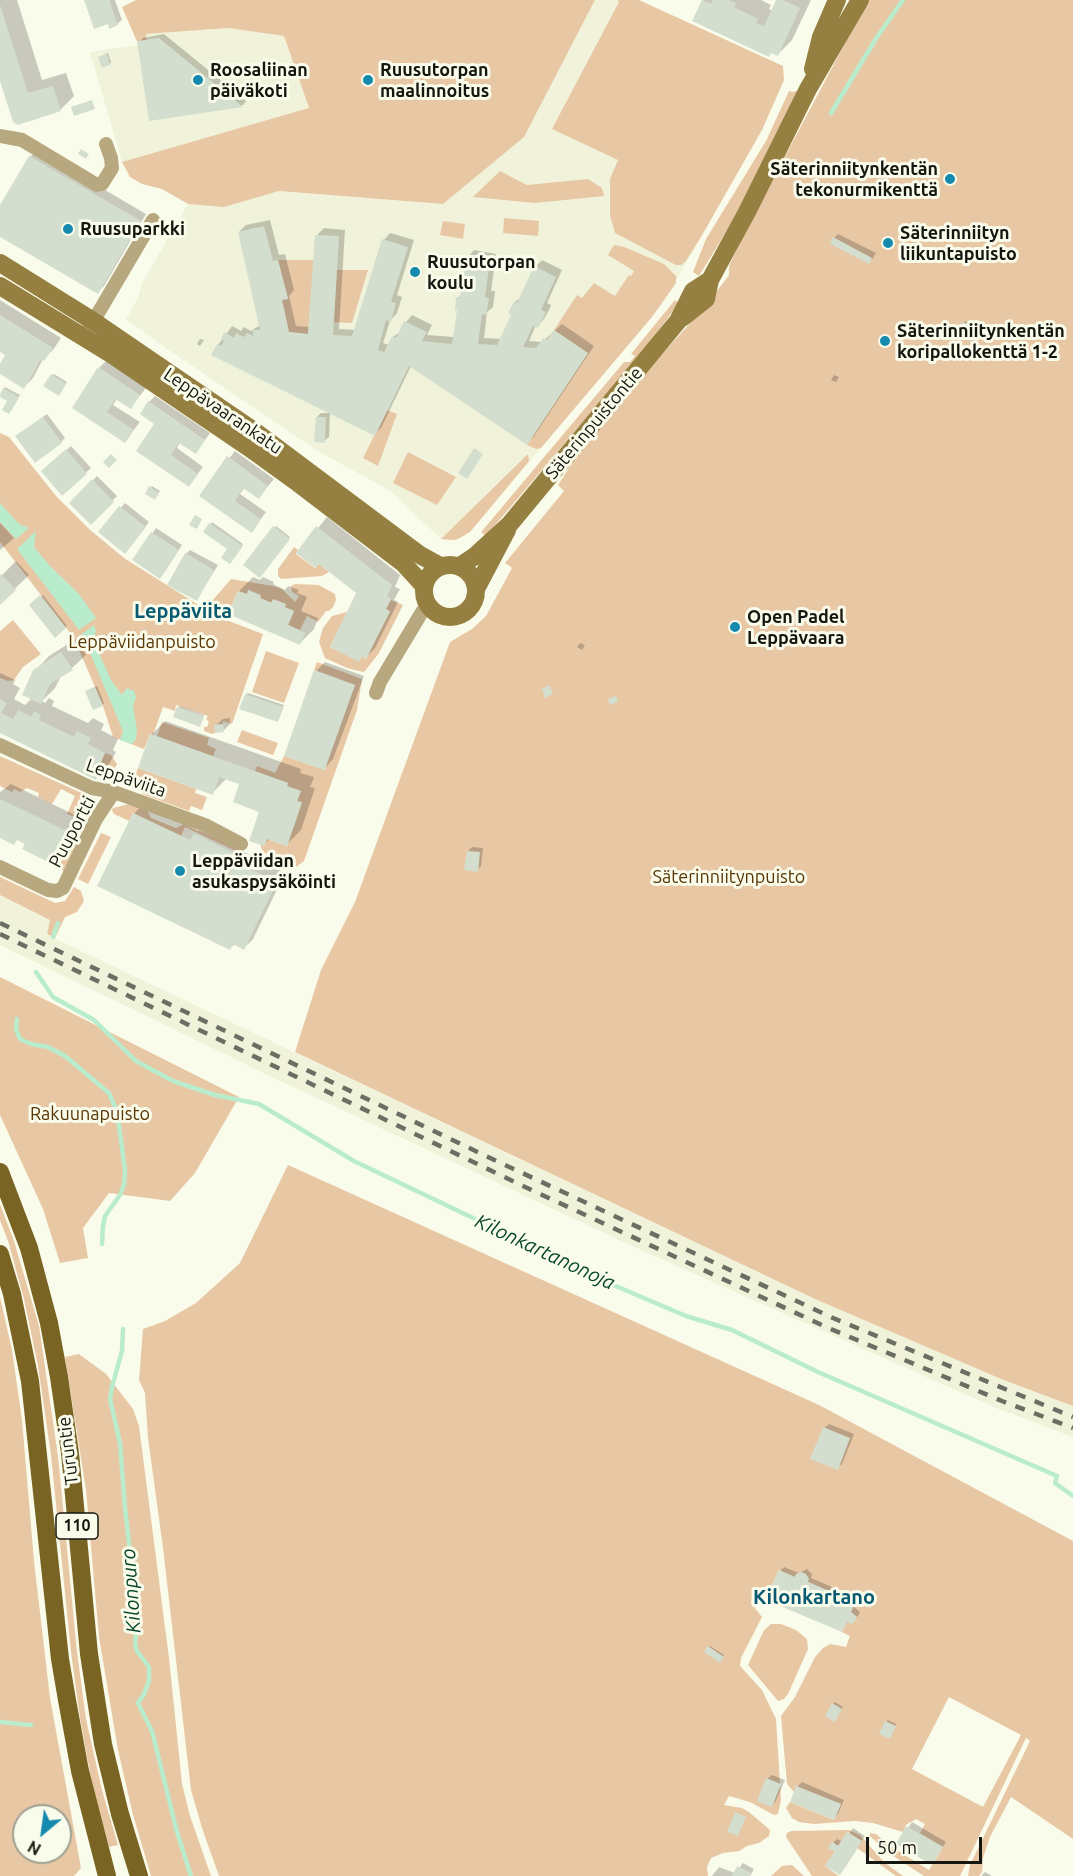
<!DOCTYPE html>
<meta charset="utf-8">
<style>
body{margin:0}
#map{position:relative;width:1073px;height:1876px;overflow:hidden;background:#fafceb;font-family:Ubuntu,sans-serif}
canvas{display:block}
.north{position:absolute;left:12px;top:1804px;width:60px;height:60px;box-sizing:border-box;background:#fafceb;border:2px solid #9ea093;border-radius:50%;rotate:209deg;font-size:16px;font-weight:700;line-height:24px;text-align:center;color:#15160f}
.north::after{content:'';display:block;margin:auto;width:21px;height:27px;background:#168aae;clip-path:polygon(50% 0,100% 100%,50% 72%,0 100%)}
.scale{position:absolute;left:866px;top:1837px;width:116px;height:27px;box-sizing:border-box;border:3px solid #15160f;border-top:0;padding-left:8px;font-size:18px;line-height:21px;white-space:nowrap;color:#15160f;-webkit-text-stroke:4px #fafceb;paint-order:stroke}
</style>
<div id="map">
<canvas width="1073" height="1876"></canvas>
<div class="north">N</div>
<div class="scale">50 m</div>
</div>
<script>
const ctx = document.querySelector('canvas').getContext('2d');
ctx.lineJoin = 'round';
function fill(path, color) {
  ctx.fillStyle = color;
  ctx.fill(path, 'evenodd');
}
function poly(rows) {
  const path = new Path2D();
  for (const r of rows) {
    if (r.length === 3) {
      path.moveTo(r[0] + r[2], r[1]);
      path.arc(r[0], r[1], r[2], 0, 2 * Math.PI);
      continue;
    }
    path.moveTo(r[0], r[1]);
    for (let i = 2; i < r.length; i += 2) path.lineTo(r[i], r[i + 1]);
  }
  return path;
}
function stroke(path, color, width, dash) {
  ctx.strokeStyle = color;
  ctx.lineWidth = width;
  ctx.lineCap = dash ? 'butt' : 'round';
  ctx.setLineDash(dash || []);
  ctx.stroke(path);
}
function label(font, color, halo, rows, align = 'center') {
  ctx.font = font + ' Ubuntu,sans-serif';
  ctx.lineWidth = 6;
  ctx.setLineDash([]);
  ctx.textBaseline = 'middle';
  ctx.strokeStyle = halo;
  ctx.fillStyle = color;
  for (const [text, x, y, turn = 0] of rows) {
    ctx.save();
    ctx.translate(x, y);
    ctx.rotate((+turn || 0) * Math.PI / 180);
    ctx.textAlign = isNaN(turn) ? turn : align;
    if (halo) ctx.strokeText(text, 0, 0);
    ctx.fillText(text, 0, 0);
    ctx.restore();
  }
}
fill(poly([
 [595,0,617,0,784,80,762,130,665,300,479,522,463,537,450,541,441,539,389,490,316,450,163,346,126,319,138,298,142,283,188,204,224,206,279,191,443,204,524,136],
 [228,28,284,36,309,109,122,162,90,52,146,44,146,34],
 [0,895,50,920,47,934,60,941,815,1299,1001,1379,1073,1406,1073,1437,996,1408,632,1246,274,1078,0,945]
]), '#f0f3da');
fill(poly([
 [136,0,595,0,524,137,443,204,279,191,224,207,188,204,162,189,142,184,130,177,122,162,309,108,284,36,228,28,146,34,147,44,139,46,122,7],
 [617,0,639,0,783,66,784,80,762,130,701,237,686,261,681,265,676,265,615,233,610,215,610,179,618,160,552,129,619,2],
 [868,0,1073,0,1073,1406,1001,1379,815,1299,295,1052,321,970,355,902,450,642,472,629,486,616,512,568,505,563,564,491,558,485,585,443,642,376,705,307,729,275,729,266,749,224],
 [799,90,737,214,699,276,693,272,706,239,766,141,789,91,793,92],
 [500,171,527,185,588,179,602,188,604,196,535,203,473,197],
 [504,218,539,221,538,236,503,233],
 [443,221,465,224,463,239,440,235],
 [614,245,624,247,664,264,676,276,676,283,652,317,541,448,536,449,527,445,588,353,554,330,577,295,582,298,594,283,615,296,629,275,631,276,634,271,608,255],
 [278,260,314,260,308,334,289,332,282,300,288,298],
 [337,270,368,270,352,323,334,322],
 [675,300,679,303,647,346,486,536,482,533,482,531,624,362,630,362,635,356,631,354],
 [387,410,397,414,378,466,363,458],
 [0,433,9,437,56,496,89,529,124,558,208,611,212,601,231,579,273,586,282,589,295,602,299,596,292,592,291,586,295,584,319,585,335,594,336,600,333,607,329,611,326,611,318,622,307,616,300,630,288,625,294,611,260,598,261,595,249,590,247,594,238,591,228,614,221,618,263,634,232,724,223,721,223,724,215,725,215,733,212,734,204,731,204,727,207,727,209,722,206,719,208,716,176,705,175,711,163,707,153,735,150,734,144,749,113,737,103,706,74,638,0,542],
 [408,452,456,477,437,505,393,483],
 [528,454,529,461,470,532,456,540,441,539],
 [294,547,298,550,296,554,315,568,319,564,329,572,322,576,281,579,278,576,278,569],
 [391,600,403,605,379,653,365,671,363,672,347,668,325,658,319,642,323,628,332,616,347,612,330,647,359,661,362,656,366,659,390,612,386,609],
 [13,620,41,654,23,667,14,680,8,681,0,678,0,631],
 [266,651,299,663,284,703,252,692],
 [317,662,362,679,357,710,304,861,296,867,290,866,263,852,260,844,264,846,267,839,287,846,302,803,297,801,301,791,287,786,288,783,255,771,257,766,275,773,284,756,325,770,355,685,314,670],
 [162,722,209,738,207,745,216,749,213,756,157,736],
 [242,730,278,743,273,755,237,742],
 [105,753,111,755,117,764,109,779,99,774,100,764],
 [0,756,86,795,75,817,67,814,75,796,61,789,52,804,38,797,39,793,27,788,20,792,14,789,12,792,0,786],
 [138,768,196,789,195,793,207,797,202,810,191,806,189,811,142,794,144,790,131,785],
 [129,804,147,810,151,818,176,828,184,824,238,848,236,851,185,827,181,836,133,813,129,821,114,814,112,810,113,808],
 [76,833,79,840,65,872,58,868],
 [101,833,111,837,88,884,78,879],
 [0,877,55,903,65,901,74,887,81,891,84,901,77,912,65,917,55,938,47,934,50,920,0,895],
 [0,977,239,1097,195,1173,170,1201,109,1193,83,1228,88,1258,60,1263,43,1209,0,1115],
 [288,1165,819,1405,1073,1541,1073,1839,1011,1797,990,1837,983,1858,982,1872,979,1876,968,1876,970,1865,1030,1741,1026,1738,960,1876,924,1876,887,1852,870,1836,870,1833,876,1834,890,1846,929,1870,943,1847,920,1833,925,1824,916,1819,906,1825,903,1832,873,1823,855,1821,814,1824,799,1822,792,1818,786,1808,790,1802,834,1820,841,1804,796,1786,794,1792,787,1784,781,1716,795,1697,815,1657,823,1648,830,1644,846,1647,850,1636,842,1632,847,1622,853,1623,857,1617,851,1612,855,1602,808,1582,806,1575,802,1572,796,1574,795,1577,779,1570,770,1590,765,1589,754,1593,751,1603,762,1617,741,1658,740,1666,762,1690,776,1719,781,1800,778,1814,774,1815,750,1802,729,1796,724,1805,742,1808,749,1812,770,1830,769,1836,759,1843,747,1846,739,1851,723,1853,711,1858,707,1867,708,1876,219,1876,202,1828,191,1790,163,1548,148,1438,145,1393,139,1380,143,1329,165,1321,196,1303,240,1263],
 [949,1697,1021,1735,983,1807,912,1769],
 [0,1204,14,1241,39,1326,58,1456,77,1652,86,1719,102,1790,118,1845,109,1847,93,1789,80,1718,71,1652,51,1455,38,1366,24,1299,8,1241,0,1220],
 [0,1297,12,1350,22,1420,34,1561,50,1698,81,1868,74,1876,0,1876],
 [24,1816,60,1816,60,1852,24,1852],
 [79,1354,106,1374,133,1409,139,1426,169,1658,182,1784,190,1816,211,1876,151,1876,133,1815,118,1750,99,1637,86,1490,65,1357],
 [771,1624,781,1624,796,1630,807,1639,808,1649,788,1694,784,1699,778,1701,748,1665,764,1630],
 [849,1830,860,1835,884,1862,903,1876,896,1876,857,1848,861,1841,848,1832,838,1846,832,1842,829,1847,835,1852,825,1866,839,1876,812,1876,786,1837,787,1833,791,1831],
 [792,1865,804,1876,771,1876,782,1866]
]), '#e8c7a4');
fill(poly([
 [0,503,19,524,29,528,16,539,0,522],
 [36,531,34,547,50,566,79,594,96,618,79,630,17,549],
 [94,625,96,631,93,640,111,680,122,695,127,688,134,691,136,697,133,706,137,730,136,739,132,744,120,740,123,731,82,634]
]), '#b9eccd');
fill(poly([
 [0,0,17,0,42,80,66,73,74,96,60,110,18,123,0,77],
 [85,0,115,0,122,20,117,24,109,22],
 [704,0,761,0,771,5,769,9,773,11,778,0,811,0,792,40,778,54,703,1],
 [164,34,246,101,243,105,150,119,139,42,143,38],
 [108,53,111,62,110,64,100,57],
 [37,150,146,214,104,286,98,292,0,235,0,208,30,157],
 [270,220,279,255,285,254,294,290,289,296,296,326,310,327,317,235,324,228,345,230,339,329,356,330,384,240,390,233,414,240,397,295,402,297,397,313,390,321,383,343,389,345,393,337,401,331,406,322,412,315,432,325,427,335,454,337,459,309,458,298,462,294,468,257,474,250,496,254,491,291,495,291,493,307,487,312,484,338,502,339,513,314,515,302,522,296,535,267,542,260,562,270,547,303,551,305,550,308,544,319,538,326,536,325,529,341,542,342,562,324,594,346,534,436,527,443,411,366,381,428,374,434,218,345,232,326,241,331,244,327,251,331,260,325,239,232,246,225],
 [838,234,876,253,873,258,869,262,834,238],
 [0,300,61,338,53,350,43,359,33,378,24,387,0,372,0,367,7,354,0,350],
 [965,321,971,324,974,322,979,324,972,337,964,323],
 [200,339,204,340,200,346,197,344],
 [106,361,146,388,131,407,117,399,113,405,140,422,125,441,74,408,99,368],
 [54,374,67,382,60,392,52,375],
 [834,375,839,377,836,382,831,380],
 [5,387,20,395,11,411,9,400,0,395],
 [155,396,210,433,196,452,180,442,177,448,203,467,189,485,138,451,156,423,149,402],
 [321,413,330,413,329,437,324,441,317,417],
 [47,414,65,438,61,442,22,432],
 [71,446,91,468,62,494,43,471],
 [235,451,274,479,259,497,245,487,240,494,266,512,252,531,201,495],
 [97,476,117,496,91,523,71,503],
 [152,486,160,491,156,496,151,487],
 [125,503,149,522,129,548,100,532],
 [327,517,400,575,395,587,400,589,394,600,398,602,375,648,366,657,363,655,359,660,358,592,319,563,298,553],
 [212,522,243,544,231,561,229,549,205,532],
 [0,523,14,538,0,550],
 [276,526,290,537,260,576,245,564],
 [156,528,182,545,164,573,134,560],
 [190,550,218,565,197,599,186,554],
 [16,561,29,575,0,603,0,577],
 [253,577,260,580,263,577,274,582,273,584,285,590,288,586,299,590,297,593,307,597,301,611,318,618,314,629,300,643,230,614,239,591],
 [43,595,67,626,55,636,31,605],
 [76,639,86,655,72,668,61,676,55,688,42,701,45,703,49,698,54,701,52,706,88,723,93,718,104,724,101,730,118,739,113,750,116,752,109,764,96,778,0,732,0,673,15,680,13,684,20,688,14,699,25,705,32,698,35,671,49,656],
 [580,643,585,645,582,650,577,647],
 [325,662,364,676,333,759,324,769,316,671],
 [97,686,104,703,102,705,88,690],
 [248,693,284,705,279,719,246,694],
 [180,706,204,715,201,724,178,707],
 [230,718,230,724,223,731,216,725,223,719],
 [165,721,301,769,300,773,314,777,310,787,315,788,301,830,287,844,270,838,264,844,261,811,241,783,226,779,212,793,151,735],
 [11,784,79,817,77,821,80,823,71,841,57,855,54,853,48,860,18,839,0,836,0,792],
 [143,804,198,831,204,825,245,845,242,851,285,873,253,939,244,948,235,944,230,948,134,814],
 [472,847,483,848,481,866,477,870,468,851],
 [829,1424,854,1434,842,1464,837,1468,824,1428],
 [784,1567,799,1573,807,1569,812,1574,811,1578,858,1598,854,1607,860,1612,858,1616,854,1621,848,1621,842,1631,780,1571],
 [710,1646,724,1655,721,1660,709,1647],
 [835,1702,843,1707,837,1718,833,1704],
 [888,1720,896,1724,891,1736,886,1722],
 [772,1775,785,1780,776,1801,772,1805,767,1779],
 [802,1782,844,1800,838,1814,834,1818,797,1787],
 [912,1822,946,1842,932,1863,898,1843],
 [853,1828,865,1836,844,1869,833,1843,837,1839,843,1842],
 [743,1863,754,1869,750,1876,712,1876,719,1867,735,1873],
 [985,1872,992,1876,981,1876]
]), '#0003');
stroke(poly([
 [831,113,877,37,903,0],
 [53,937,58,923],
 [36,972,53,997,94,1020,136,1061,173,1081,215,1095,259,1104,354,1161,611,1284,686,1316,732,1330,818,1372,1057,1476,1055,1483,1073,1496],
 [17,1019,16,1029,20,1039,31,1044,48,1047,65,1056,109,1093,117,1111,125,1170,124,1185,120,1195,105,1216,103,1226,102,1244],
 [123,1329,122,1351,112,1387,110,1399,120,1443,125,1508,132,1568,132,1606,137,1624,135,1644,137,1651,149,1667,149,1681,144,1694,138,1703,152,1731,177,1832,191,1876],
 [0,1722,31,1725]
]), '#b9eccd', 4.5);
fill(poly([
 [84,0,109,0,118,25,109,29,108,24,94,29],
 [702,0,711,4,713,0,729,0,736,3,734,7,758,19,756,23,764,26,776,0,783,0,800,8,778,56,771,53,769,57,692,21],
 [0,5,28,93,53,86,61,111,18,125,13,122,0,81],
 [159,38,243,107,149,121,137,41],
 [107,54,110,65,102,68,98,57],
 [92,100,95,109,74,116,71,107],
 [81,149,89,154,86,159,78,154],
 [29,156,141,221,98,294,0,237,0,205],
 [264,226,273,261,278,260,288,299,282,300,289,332,308,334,315,235,339,236,333,335,352,336,382,239,408,247,391,302,396,303,391,322,386,320,378,350,384,352,392,336,396,338,404,321,427,332,422,341,452,344,457,310,455,310,456,297,460,298,466,256,490,261,485,297,489,298,486,315,482,314,478,344,497,345,511,315,508,313,514,302,517,303,534,266,556,277,541,310,546,312,538,328,533,326,523,347,536,348,543,338,547,340,554,330,588,353,527,445,409,366,375,436,211,355,217,344,221,346,224,341,221,339,224,332,234,338,236,333,244,337,247,333,253,336,253,330,260,330,238,232],
 [833,237,872,258,869,264,830,244],
 [0,315,53,348,44,361,41,359,24,389,0,374,0,364,5,355,0,352],
 [963,322,969,325,971,323,978,326,971,341,956,334],
 [98,367,140,395,131,409,115,399,107,412,134,430,125,443,72,408],
 [51,374,66,384,59,396,43,386],
 [3,388,19,397,9,414,2,410,7,401,0,397],
 [148,401,205,440,196,454,179,443,171,455,198,474,189,487,136,451,154,424,140,414],
 [43,417,62,443,35,463,15,436],
 [316,417,326,417,325,443,314,442],
 [474,448,483,454,467,479,458,473],
 [66,449,87,474,62,496,41,471],
 [111,454,117,460,109,468,103,462],
 [227,456,268,486,259,499,243,488,235,501,261,519,252,533,199,496],
 [92,479,114,502,91,525,69,503],
 [149,486,159,493,155,500,145,494],
 [119,506,146,527,125,554,98,532],
 [195,515,202,519,197,529,189,525],
 [209,523,243,546,230,564,221,558,227,549,203,532],
 [273,526,290,539,260,578,243,565],
 [316,526,392,585,387,596,391,599,386,609,390,611,366,659,362,656,359,662,330,647,356,593,319,564,316,568,296,553],
 [151,532,179,550,160,579,132,560],
 [185,553,214,570,197,601,167,585],
 [1,574,16,590,0,605,0,575],
 [248,590,261,596,260,598,271,603,273,599,286,604,285,607,294,611,288,625,305,633,300,645,228,614,238,591,247,594],
 [40,595,66,628,55,638,29,605],
 [61,652,73,670,50,684,41,704,22,695,33,670],
 [314,670,355,685,324,770,284,756],
 [550,685,553,694,545,698,542,689],
 [95,687,103,706,93,710,85,691],
 [245,694,283,707,278,722,239,709],
 [616,696,618,702,610,705,608,699],
 [0,699,7,703,1,713,13,719,18,710,31,717,34,711,41,715,39,720,74,737,77,731,91,738,88,744,105,753,100,764,103,766,96,780,0,733],
 [177,707,204,716,200,727,173,717],
 [223,724,224,732,215,733,214,725],
 [150,734,288,783,287,786,301,791,297,801,302,802,287,846,267,839,264,846,249,841,259,812,233,802,239,784,219,777,213,795,138,768],
 [0,799,67,831,64,836,67,837,58,856,52,854,48,862,22,849,25,844,17,840,14,845,0,838],
 [133,813,190,840,194,833,236,854,233,861,277,882,244,950,233,944,230,950,97,886],
 [467,851,480,852,478,872,464,870],
 [823,1427,850,1438,838,1470,810,1459],
 [779,1570,795,1577,796,1574,801,1572,806,1574,809,1579,808,1582,855,1602,851,1612,857,1617,854,1622,852,1624,847,1622,842,1632,766,1600],
 [708,1646,724,1657,720,1663,704,1652],
 [832,1703,842,1709,835,1722,825,1716],
 [885,1721,896,1726,890,1739,879,1734],
 [766,1778,781,1784,772,1807,757,1801],
 [796,1786,841,1804,834,1820,790,1802],
 [735,1812,746,1817,738,1836,727,1832],
 [906,1826,943,1847,932,1865,896,1844],
 [847,1832,862,1841,840,1875,825,1866,835,1852,828,1848,832,1842,838,1846],
 [737,1866,751,1873,749,1876,732,1876]
]), '#d3dece');
stroke(poly([
 [0,136,22,140,97,185,102,184,112,168,111,158,106,144],
 [84,337,153,220],
 [376,693,380,682,422,612,428,607],
 [0,745,92,788,114,792,205,825,241,844],
 [0,867,48,890,57,891,63,888,96,819,114,792]
]), '#b7a880', 14);
stroke(poly([
 [813,69,821,37,837,0],
 [0,263,93,321,257,433,420,555,440,566],
 [0,286,111,354,248,447,298,483,403,563,424,586],
 [682,318,706,299,710,280,747,212,808,89,860,0],
 [450,591,26],
 [460,566,475,556,509,525,678,321,693,291,710,280],
 [476,589,507,530]
]), '#968041', 18);
stroke(poly([
 [0,1172,29,1248,49,1323,59,1377,70,1453,89,1654,103,1744,120,1814,139,1876],
 [0,1254,12,1294,30,1381,60,1659,67,1700,80,1771,107,1876]
]), '#796424', 18);
stroke(poly([
 [0,923,488,1157,833,1318,1073,1417],
 [0,934,523,1186,826,1327,1002,1401,1073,1428]
]), '#6c6e63', 4.5, [10, 10]);
for (const [x, y, r, color] of [
 [198,80,6,"#168aae"],
 [368,80,6,"#168aae"],
 [950,179,6,"#168aae"],
 [68,229,6,"#168aae"],
 [888,243,6,"#168aae"],
 [415,272,6,"#168aae"],
 [885,341,6,"#168aae"],
 [735,627,6,"#168aae"],
 [180,871,6,"#168aae"]
]) {
  const dot = new Path2D();
  dot.arc(x, y, r, 0, 2 * Math.PI);
  ctx.fillStyle = color;
  ctx.fill(dot);
  stroke(dot, '#fafceb', 2);
}
for (const [x, y, w] of [
 [77,1526,42]
]) {
  const box = new Path2D();
  box.roundRect(x - w / 2, y - 13, w, 26, 4.5);
  ctx.fillStyle = '#fafceb';
  ctx.fill(box);
  stroke(box, '#15160f', 1.5);
}
label('bold 16px', '#15160f', null, [
 ["110",77,1526]
]);
label('bold 18px', '#15160f', '#fafceb', [
 ["Roosaliinan",210,70],
 ["päiväkoti",210,91],
 ["Ruusutorpan",380,70],
 ["maalinnoitus",380,91],
 ["Säterinniitynkentän",938,169,"right"],
 ["tekonurmikenttä",938,190,"right"],
 ["Ruusuparkki",80,229],
 ["Säterinniityn",900,233],
 ["liikuntapuisto",900,254],
 ["Ruusutorpan",427,262],
 ["koulu",427,283],
 ["Säterinniitynkentän",897,331],
 ["koripallokenttä 1-2",897,352],
 ["Open Padel",747,617],
 ["Leppävaara",747,638],
 ["Leppäviidan",192,861],
 ["asukaspysäköinti",192,882]
], 'left');
label('18px', '#15160f', '#fafceb', [
 ["Leppävaarankatu",223,411,34],
 ["Säterinpuistontie",594,423,-50],
 ["Leppäviita",126,778,19],
 ["Puuportti",72,832,-62],
 ["Turuntie",68,1451,-97]
]);
label('18px', '#583503', '#fafceb', [
 ["Leppäviidanpuisto",142,642],
 ["Säterinniitynpuisto",729,877],
 ["Rakuunapuisto",90,1114]
]);
label('bold 20px', '#085972', '#fafceb', [
 ["Leppäviita",183,611],
 ["Kilonkartano",814,1597]
]);
label('italic 20px', '#044529', '#fafceb', [
 ["Kilonkartanonoja",545,1252,25],
 ["Kilonpuro",131,1591,-94]
]);
</script>
